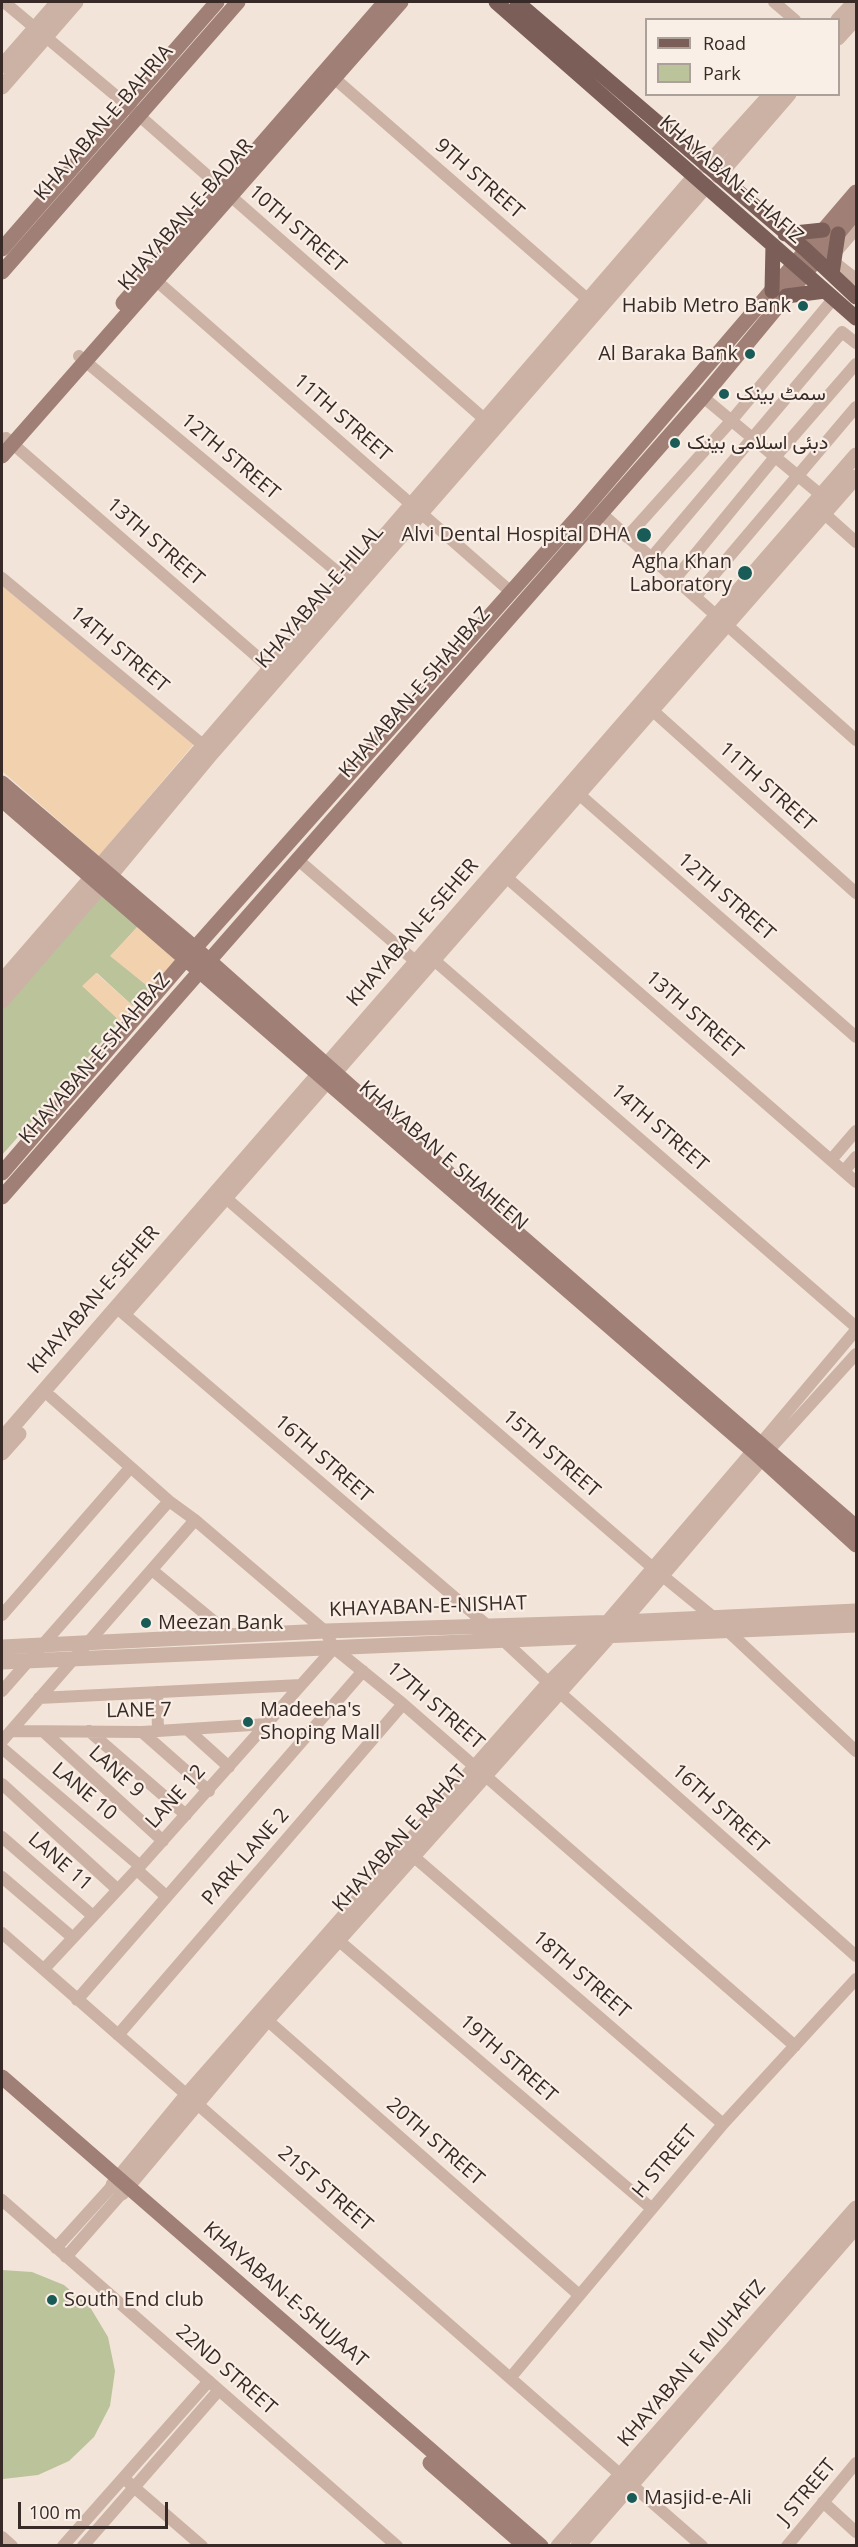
<!DOCTYPE html>
<meta charset="utf-8">
<style>
body{margin:0}
#map{position:relative;width:858px;height:2547px;overflow:hidden;background:#f3e4d9;font-family:"Open Sans",sans-serif}
canvas{display:block}
.frame{position:absolute;inset:0;border:3px solid #372a27;pointer-events:none}
.legend{position:absolute;left:645px;top:18px;width:195px;height:78px;box-sizing:border-box;background:#faefe6;border:2px solid #aca09a;margin:0;padding:8px 10px;list-style:none;font-size:18px;color:#372a27}
.legend li{display:flex;align-items:center;gap:12px;height:30px}
.legend b{width:30px;border:2px solid #aca09a}
.scale{position:absolute;left:18px;top:2502px;width:150px;height:27px;box-sizing:border-box;border:3px solid #372a27;border-top:0;padding-left:8px;font-size:18px;line-height:21px;white-space:nowrap;color:#372a27;-webkit-text-stroke:4px #faefe6;paint-order:stroke}
</style>
<div id="map">
<canvas width="858" height="2547"></canvas>
<div class="frame"></div>
<ul class="legend">
<li><b style="height:8px;background:#7a5e57"></b>Road</li>
<li><b style="height:16px;background:#bac399"></b>Park</li>
</ul>
<div class="scale">100 m</div>
</div>
<script>
const ctx = document.querySelector('canvas').getContext('2d');
ctx.lineJoin = 'round';
function fill(path, color) {
  ctx.fillStyle = color;
  ctx.fill(path, 'evenodd');
}
function poly(rows) {
  const path = new Path2D();
  for (const r of rows) {
    path.moveTo(r[0], r[1]);
    for (let i = 2; i < r.length; i += 2) path.lineTo(r[i], r[i + 1]);
  }
  return path;
}
function stroke(path, color, width, dash) {
  ctx.strokeStyle = color;
  ctx.lineWidth = width;
  ctx.lineCap = dash ? 'butt' : 'round';
  ctx.setLineDash(dash || []);
  ctx.stroke(path);
}
function label(font, color, halo, rows, align = 'center') {
  ctx.font = font + ' "Open Sans",Vazirmatn,sans-serif';
  ctx.lineWidth = 4.5;
  ctx.setLineDash([]);
  ctx.textBaseline = 'middle';
  ctx.strokeStyle = halo;
  ctx.fillStyle = color;
  for (const [text, x, y, turn = 0] of rows) {
    ctx.save();
    ctx.translate(x, y);
    ctx.rotate((+turn || 0) * Math.PI / 180);
    ctx.textAlign = isNaN(turn) ? turn : align;
    if (halo) ctx.strokeText(text, 0, 0);
    ctx.fillText(text, 0, 0);
    ctx.restore();
  }
}
fill(poly([
 [103,889,140,924,111,956,150,988,133,1006,97,973,83,986,120,1021,2,1155,2,1008],
 [2,2270,32,2272,64,2285,90,2307,108,2337,115,2371,110,2406,94,2437,69,2461,38,2475,3,2479]
]), '#bac399');
fill(poly([
 [2,586,194,744,99,856,2,771],
 [140,924,177,959,150,988,110,956],
 [96,973,133,1006,120,1021,82,986]
]), '#f1d1ae');
stroke(poly([
 [4,2,127,105,490,424],
 [774,2,795,20],
 [334,78,593,304],
 [836,252,856,229],
 [834,262,856,279],
 [151,276,511,592],
 [79,356,353,585],
 [703,397,827,500],
 [6,438,277,674],
 [819,509,856,542],
 [601,513,856,740],
 [627,537,731,421,834,298],
 [651,558,842,332,856,343],
 [2,578,209,750],
 [675,579,775,457,856,364],
 [695,597,856,407],
 [652,710,856,893],
 [573,789,856,1037],
 [297,859,421,966],
 [506,877,856,1182],
 [434,960,856,1327],
 [831,1160,856,1131],
 [844,1171,856,1157],
 [220,1193,653,1568,713,1617,856,1751],
 [117,1308,488,1626,549,1683,856,1956],
 [51,1397,169,1501,195,1520,325,1631,334,1648,403,1704,795,2046],
 [760,1444,856,1330],
 [768,1451,856,1354],
 [152,1570,233,1637],
 [2,1615,130,1468],
 [2,1691,169,1501],
 [157,1692,158,1731],
 [39,1698,301,1685],
 [188,1730,229,1767],
 [11,1731,142,1732,267,1724],
 [89,1731,186,1815],
 [44,1732,163,1841],
 [142,1732,209,1791],
 [2,1741,195,1520],
 [2,1748,140,1866],
 [2,1784,117,1889],
 [2,1837,93,1916],
 [413,1856,723,2124],
 [137,1870,166,1896],
 [2,1877,72,1937],
 [2,1933,622,2476],
 [338,1940,651,2208],
 [44,1969,140,1866,334,1648],
 [77,2000,363,1671],
 [267,2020,578,2294],
 [118,2035,403,1704],
 [2,2200,397,2546],
 [56,2248,113,2185],
 [66,2257,122,2193],
 [511,2377,723,2124,856,1979],
 [128,2482,202,2546],
 [632,2485,702,2546],
 [823,2502,856,2532],
 [2,2537,12,2546],
 [63,2546,209,2381],
 [83,2546,219,2390],
 [787,2546,856,2463]
]), '#ccb2a5', 12);
stroke(poly([
 [838,20,855,2],
 [838,38,856,18],
 [2,66,58,2],
 [2,87,76,2],
 [706,166,771,94],
 [718,176,789,94],
 [99,867,695,176],
 [110,876,212,753,706,186],
 [2,981,92,877],
 [2,1001,102,885],
 [127,1310,856,477],
 [2,1439,856,455],
 [2,1453,19,1434],
 [2,1647,325,1631,622,1622,856,1611],
 [2,1662,856,1625],
 [113,2185,187,2095,549,1683,595,1637,760,1444],
 [122,2193,267,2020,622,1622,768,1451],
 [558,2546,856,2208],
 [578,2546,856,2227]
]), '#ccb2a5', 15);
stroke(poly([
 [2,249,217,2],
 [2,272,238,2],
 [123,303,385,2],
 [2,456,401,2],
 [2,783,195,948,421,1149,856,1527],
 [2,800,753,1451,856,1545],
 [2,1173,195,948,582,512,856,192],
 [2,1197,703,397,856,212],
 [2,2077,541,2546],
 [430,2463,525,2546]
]), '#a08076', 15);
stroke(poly([
 [496,2,856,318],
 [517,2,806,250,856,297],
 [785,234,823,230],
 [832,274,838,234],
 [772,291,773,245],
 [786,296,825,291]
]), '#7a5e57', 15);
for (const [x, y, r, color] of [
 [803,306,6,"#195b57"],
 [750,354,6,"#195b57"],
 [724,394,6,"#195b57"],
 [675,443,6,"#195b57"],
 [644,535,8,"#195b57"],
 [745,573,8,"#195b57"],
 [146,1623,6,"#195b57"],
 [248,1722,6,"#195b57"],
 [52,2300,6,"#195b57"],
 [632,2498,6,"#195b57"]
]) {
  const dot = new Path2D();
  dot.arc(x, y, r, 0, 2 * Math.PI);
  ctx.fillStyle = color;
  ctx.fill(dot);
  stroke(dot, '#faefe6', 2);
}
label('20px', '#372a27', '#faefe6', [
 ["KHAYABAN-E-BAHRIA",104,123,-49],
 ["9TH STREET",479,179,41],
 ["KHAYABAN-E-HAFIZ",731,180,41],
 ["KHAYABAN-E-BADAR",186,215,-49],
 ["10TH STREET",297,229,41],
 ["11TH STREET",342,418,41],
 ["12TH STREET",230,457,40],
 ["13TH STREET",155,542,41],
 ["KHAYABAN-E-HILAL",320,597,-49],
 ["14TH STREET",119,650,40],
 ["KHAYABAN-E-SHAHBAZ",415,693,-49],
 ["11TH STREET",767,787,42],
 ["12TH STREET",726,897,41],
 ["KHAYABAN-E-SEHER",413,933,-49],
 ["13TH STREET",694,1015,41],
 ["KHAYABAN-E-SHAHBAZ",95,1059,-49],
 ["14TH STREET",659,1128,41],
 ["KHAYABAN E SHAHEEN",443,1156,41],
 ["KHAYABAN-E-SEHER",94,1300,-49],
 ["15TH STREET",551,1454,41],
 ["16TH STREET",323,1459,41],
 ["KHAYABAN-E-NISHAT",428,1607,-2],
 ["17TH STREET",435,1706,41],
 ["LANE 7",139,1711,-1],
 ["LANE 9",116,1772,42],
 ["LANE 10",84,1792,40],
 ["LANE 12",176,1797,-48],
 ["16TH STREET",720,1809,42],
 ["KHAYABAN E RAHAT",400,1839,-48],
 ["PARK LANE 2",246,1857,-49],
 ["LANE 11",60,1862,41],
 ["18TH STREET",581,1975,41],
 ["19TH STREET",508,2059,41],
 ["20TH STREET",435,2142,41],
 ["H STREET",665,2162,-50],
 ["21ST STREET",325,2189,41],
 ["KHAYABAN-E-SHUJAAT",285,2295,41],
 ["KHAYABAN E MUHAFIZ",692,2364,-49],
 ["22ND STREET",226,2370,41],
 ["J STREET",807,2492,-50]
]);
label('20px', '#372a27', '#faefe6', [
 ["Habib Metro Bank",791,306,"right"],
 ["Al Baraka Bank",738,354,"right"],
 ["سمٹ بینک",736,394],
 ["دبئی اسلامی بینک",687,443],
 ["Alvi Dental Hospital DHA",630,535,"right"],
 ["Agha Khan",732,562,"right"],
 ["Laboratory",732,585,"right"],
 ["Meezan Bank",158,1623],
 ["Madeeha's",260,1710],
 ["Shoping Mall",260,1733],
 ["South End club",64,2300],
 ["Masjid-e-Ali",644,2498]
], 'left');
</script>
